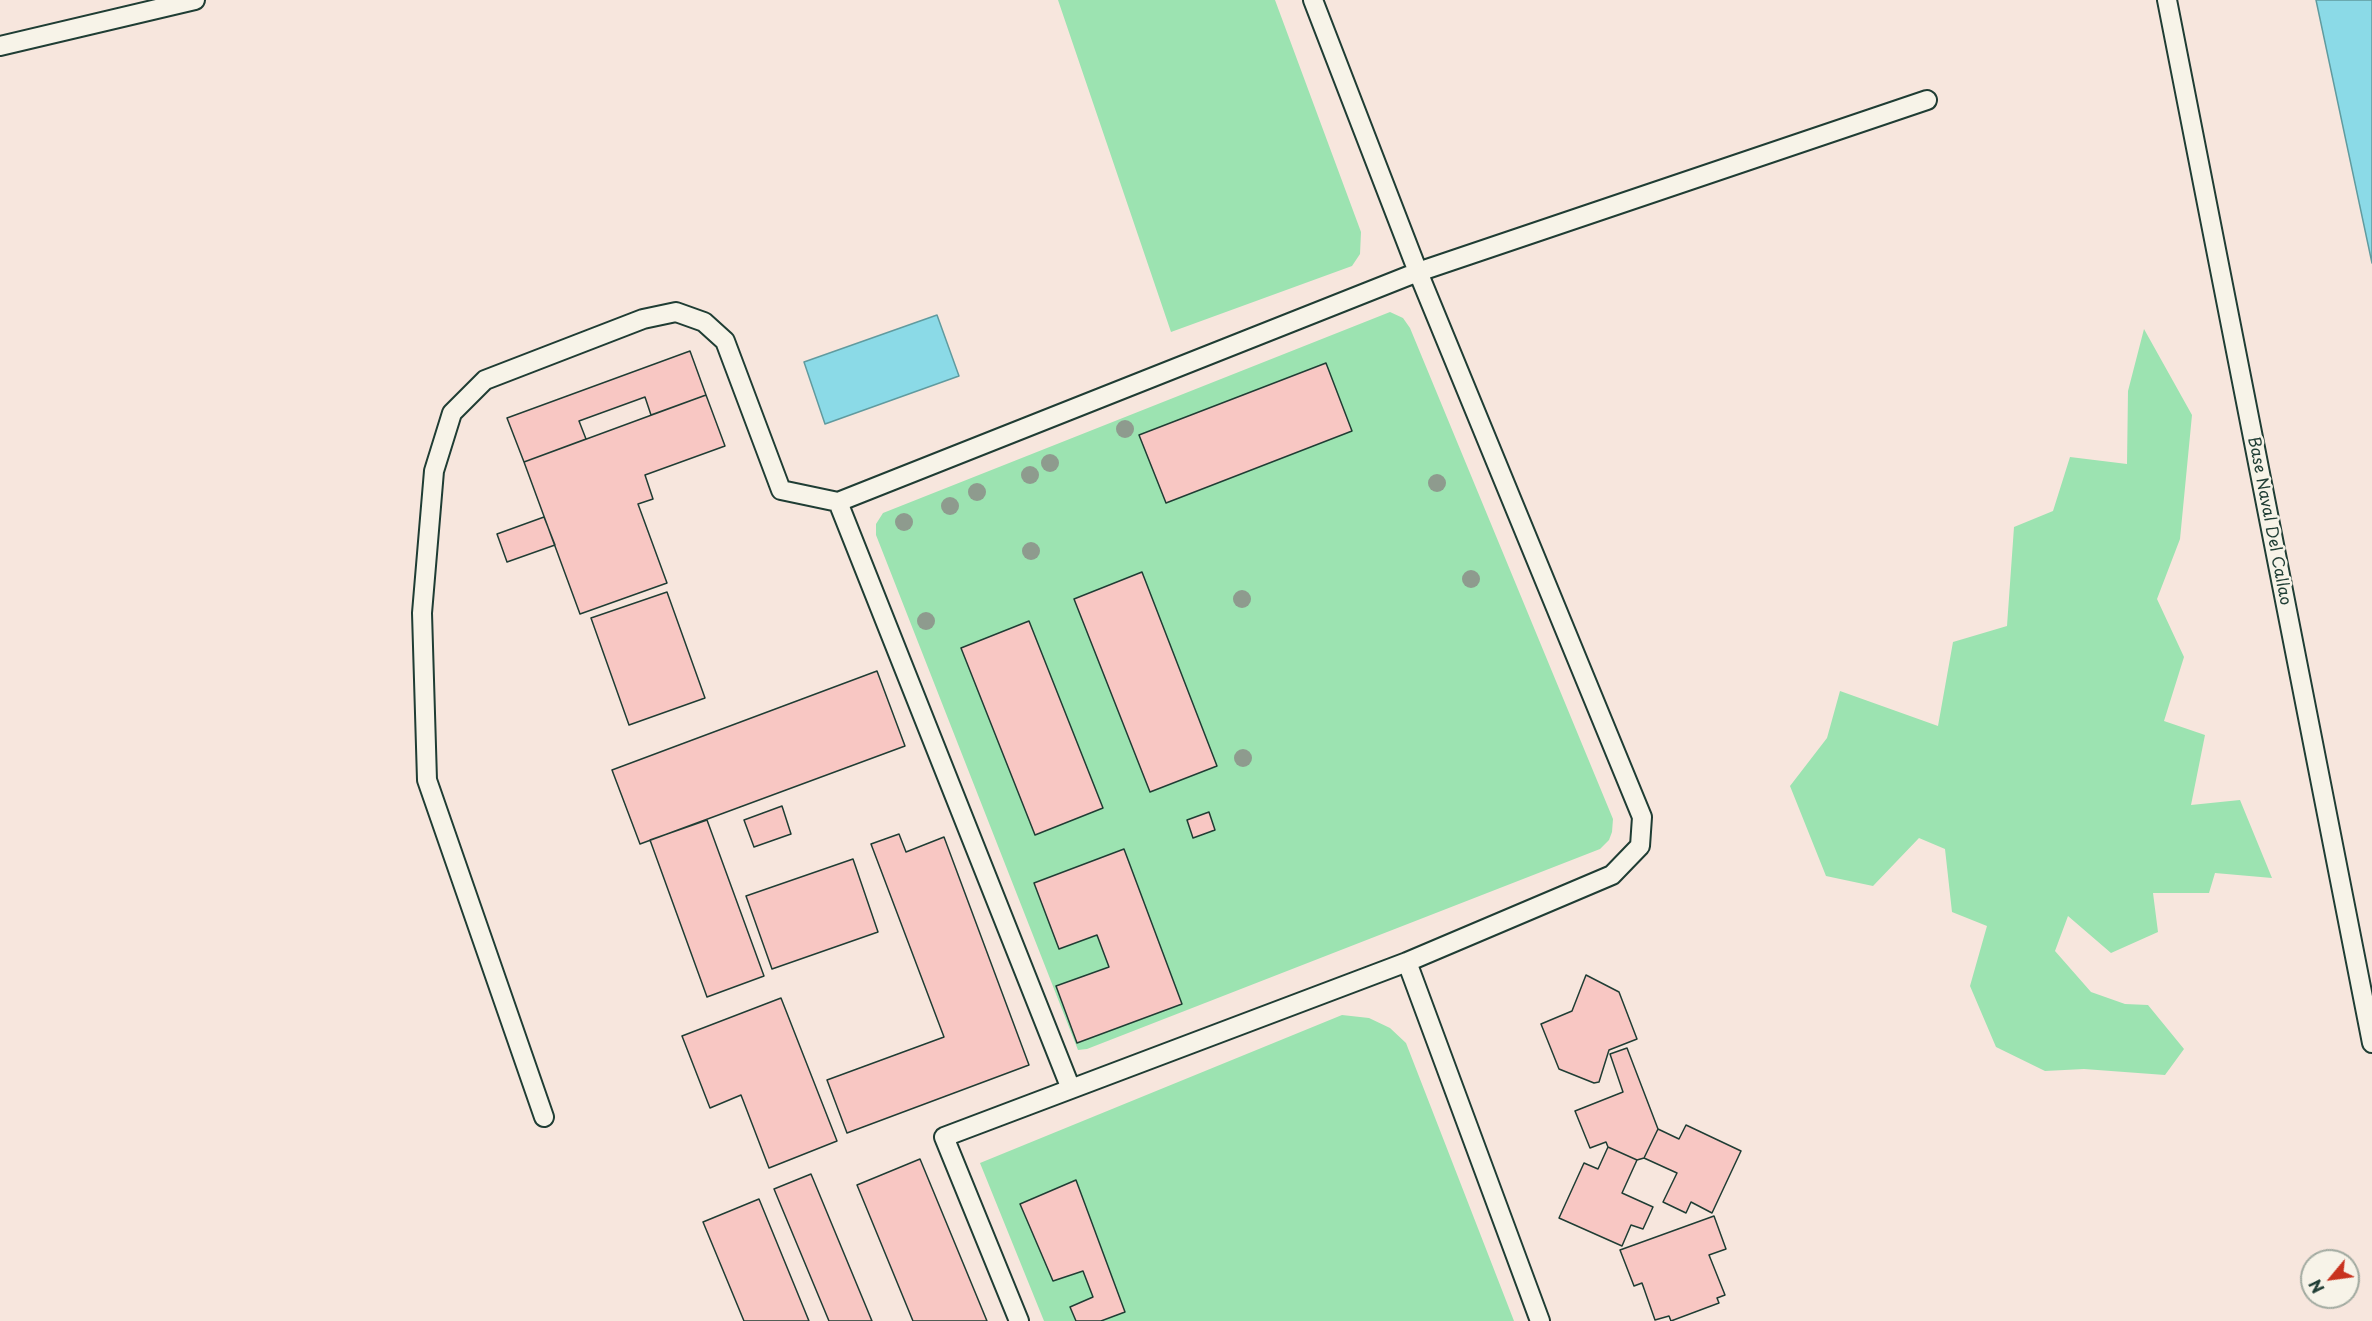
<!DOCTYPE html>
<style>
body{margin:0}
#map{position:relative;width:2372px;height:1321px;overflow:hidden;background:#f7e6dd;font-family:"Playpen Sans",sans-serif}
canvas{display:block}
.north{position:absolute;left:2300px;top:1249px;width:60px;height:60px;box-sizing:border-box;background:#f7f3e8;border:2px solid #a1aaa0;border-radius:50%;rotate:241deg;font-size:16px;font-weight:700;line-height:24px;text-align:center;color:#1f3d34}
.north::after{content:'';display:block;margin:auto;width:21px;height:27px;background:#c8321e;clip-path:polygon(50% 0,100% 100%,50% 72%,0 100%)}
</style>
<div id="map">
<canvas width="2372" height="1321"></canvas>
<div class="north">N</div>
</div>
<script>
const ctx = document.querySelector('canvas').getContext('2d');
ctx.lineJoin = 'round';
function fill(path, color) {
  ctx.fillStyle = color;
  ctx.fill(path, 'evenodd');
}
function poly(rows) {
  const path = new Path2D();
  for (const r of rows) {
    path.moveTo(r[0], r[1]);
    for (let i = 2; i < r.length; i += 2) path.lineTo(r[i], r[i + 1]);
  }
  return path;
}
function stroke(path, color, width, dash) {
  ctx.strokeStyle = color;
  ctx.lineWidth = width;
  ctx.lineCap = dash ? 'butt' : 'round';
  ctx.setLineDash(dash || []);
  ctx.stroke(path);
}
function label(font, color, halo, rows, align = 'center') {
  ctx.font = font + ' "Playpen Sans",sans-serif';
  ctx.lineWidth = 5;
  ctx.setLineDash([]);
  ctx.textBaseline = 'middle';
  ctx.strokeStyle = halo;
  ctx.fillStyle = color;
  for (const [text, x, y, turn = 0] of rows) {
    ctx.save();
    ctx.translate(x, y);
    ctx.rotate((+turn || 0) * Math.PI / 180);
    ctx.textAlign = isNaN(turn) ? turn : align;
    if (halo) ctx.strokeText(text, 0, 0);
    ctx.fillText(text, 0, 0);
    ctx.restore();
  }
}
fill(poly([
 [1058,0,1275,0,1361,232,1360,254,1352,266,1171,332],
 [1390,312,1403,318,1410,328,1613,819,1612,832,1609,840,1600,849,1087,1049,1078,1050,876,535,876,524,883,513],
 [2144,329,2192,415,2180,539,2157,599,2184,657,2164,721,2205,735,2191,805,2240,800,2272,878,2215,873,2209,893,2153,893,2158,932,2111,953,2068,916,2055,951,2091,992,2125,1004,2148,1005,2184,1049,2165,1075,2084,1069,2045,1071,1996,1047,1970,986,1987,926,1952,912,1945,849,1919,838,1873,886,1826,876,1790,786,1827,738,1840,691,1938,726,1953,642,2007,626,2014,527,2053,511,2070,457,2127,464,2128,391],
 [1342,1015,1369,1018,1390,1028,1406,1043,1514,1321,1044,1321,980,1163]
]), '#9ce3b1');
const water = poly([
 [2316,0,2372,0,2372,263,2316,0],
 [937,315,959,376,825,424,804,362,937,315]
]);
fill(water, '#8bdae7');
stroke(water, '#609b9f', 1.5);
const building = poly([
 [690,351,706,395,651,415,645,397,579,421,586,439,524,462,507,418,690,351],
 [1326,363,1352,431,1166,503,1139,435,1326,363],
 [706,395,725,446,645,475,653,499,638,504,667,583,580,614,524,462,706,395],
 [544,517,555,545,507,562,497,534,544,517],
 [1142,572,1217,766,1150,792,1074,599,1142,572],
 [667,592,705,698,629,725,591,618,667,592],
 [1029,621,1103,808,1035,835,961,648,1029,621],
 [877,671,905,746,640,844,612,770,877,671],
 [782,806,791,834,754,847,744,820,782,806],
 [1209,812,1215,830,1193,838,1187,820,1209,812],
 [707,820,764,976,707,997,650,840,707,820],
 [899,834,906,852,944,837,1029,1065,847,1133,827,1080,944,1037,871,844,899,834],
 [1124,849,1182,1004,1077,1043,1056,986,1109,967,1097,935,1059,949,1034,883,1124,849],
 [853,859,878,932,772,969,746,896,853,859],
 [1586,975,1619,992,1637,1039,1609,1050,1599,1082,1594,1083,1559,1069,1541,1024,1572,1011,1586,975],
 [781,998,837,1141,769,1168,741,1095,710,1108,682,1036,781,998],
 [1627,1048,1658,1129,1644,1158,1637,1160,1608,1147,1606,1142,1590,1148,1575,1111,1623,1092,1610,1054,1627,1048],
 [1686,1125,1741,1151,1712,1213,1691,1202,1686,1213,1663,1202,1677,1173,1644,1158,1658,1129,1679,1139,1686,1125],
 [1608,1147,1637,1160,1622,1193,1653,1207,1643,1229,1631,1225,1622,1246,1559,1218,1584,1163,1598,1169,1608,1147],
 [920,1159,987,1321,913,1321,857,1185,920,1159],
 [811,1174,872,1321,829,1321,774,1189,811,1174],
 [1076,1180,1125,1312,1101,1321,1076,1321,1070,1307,1093,1297,1083,1271,1053,1281,1020,1204,1076,1180],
 [759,1199,809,1321,744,1321,703,1222,759,1199],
 [1714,1216,1726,1249,1709,1255,1725,1295,1717,1298,1719,1303,1671,1321,1669,1316,1655,1320,1642,1283,1634,1286,1620,1250,1714,1216]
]);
fill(building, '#f8c7c3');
stroke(building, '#1f3d34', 1.5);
const service = poly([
 [1313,0,1418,272,1642,817,1640,846,1612,875,1407,962,1540,1321],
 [2167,0,2372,1043],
 [0,46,195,0],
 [838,502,1071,1089],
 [544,1117,427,780,422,613,434,471,452,413,485,380,643,319,676,312,704,322,725,341,781,490,838,502,1418,272,1927,100],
 [1019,1321,944,1137,1407,962]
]);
stroke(service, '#1f3d34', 22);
stroke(service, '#f7f3e8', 18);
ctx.fillStyle = '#8e9b8e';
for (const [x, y] of [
 [1125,429],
 [1050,463],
 [1030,475],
 [1437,483],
 [977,492],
 [950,506],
 [904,522],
 [1031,551],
 [1471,579],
 [1242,599],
 [926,621],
 [1243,758]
]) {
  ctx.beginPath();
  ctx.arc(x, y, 9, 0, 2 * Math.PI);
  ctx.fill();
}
label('16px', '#1f3d34', '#f7f3e8', [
 ["Base Naval Del Callao",2269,521,79]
]);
</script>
